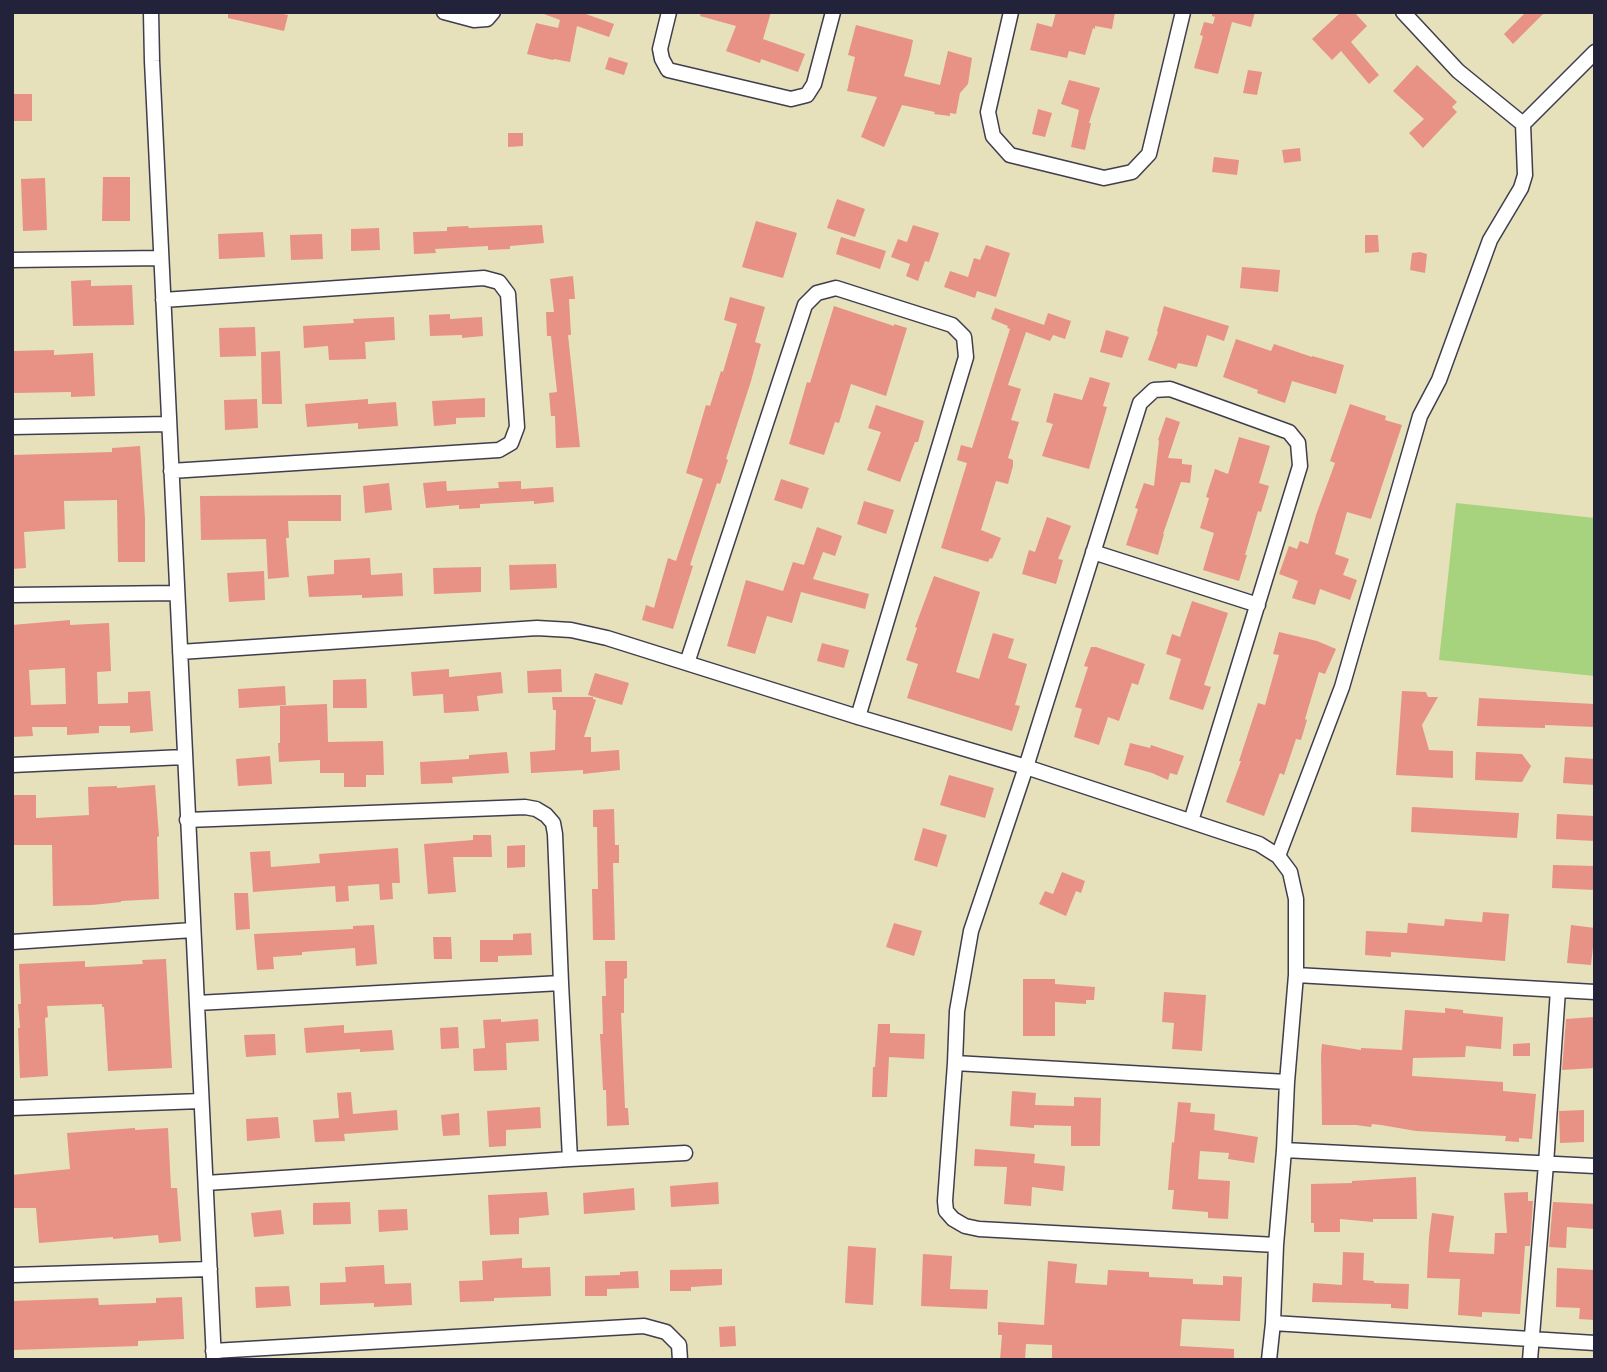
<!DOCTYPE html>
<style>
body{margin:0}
#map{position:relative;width:1607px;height:1372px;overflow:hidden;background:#e6e0bb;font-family:"EB Garamond",serif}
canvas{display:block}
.frame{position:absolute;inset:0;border:14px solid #22223b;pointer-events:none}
</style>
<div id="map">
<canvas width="1607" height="1372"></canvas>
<div class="frame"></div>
</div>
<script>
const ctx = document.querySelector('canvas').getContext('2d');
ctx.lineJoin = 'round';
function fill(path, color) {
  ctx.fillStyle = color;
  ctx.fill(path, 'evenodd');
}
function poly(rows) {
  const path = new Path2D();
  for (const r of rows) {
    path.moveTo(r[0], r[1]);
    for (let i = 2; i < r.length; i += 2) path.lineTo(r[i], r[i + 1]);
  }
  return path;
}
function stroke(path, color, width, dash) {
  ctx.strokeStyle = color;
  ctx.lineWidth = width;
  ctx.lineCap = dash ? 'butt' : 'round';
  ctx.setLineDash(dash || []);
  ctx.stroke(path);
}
fill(poly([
 [1456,503,1595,518,1595,676,1439,660]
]), '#a7d27e');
fill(poly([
 [228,12,274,12,288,15,284,31,228,18],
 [545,12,580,12,614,24,609,37,577,26,570,62,554,59,553,60,527,54,536,23,558,28,560,20,544,14],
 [701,12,771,12,763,39,805,54,798,72,761,59,760,63,726,51,736,26,700,16],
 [1056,12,1115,12,1112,29,1095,26,1095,29,1093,28,1085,55,1069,51,1067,58,1030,50,1037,23,1052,27],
 [1212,12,1255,12,1251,27,1232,22,1218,74,1194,68,1203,36,1200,35,1204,22,1213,24,1215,17,1212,16],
 [1341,12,1354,12,1367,26,1351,42,1379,75,1369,84,1341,51,1332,60,1312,39],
 [1526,12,1545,12,1513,44,1504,34],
 [856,25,913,40,910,55,904,76,940,85,948,51,972,58,968,84,960,93,956,114,950,113,950,116,934,114,935,112,902,105,884,147,861,137,877,97,847,91,855,57,848,55],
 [609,57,628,63,624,75,605,69],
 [1417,65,1457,102,1452,107,1457,112,1423,148,1409,133,1424,119,1393,91],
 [1248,70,1262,72,1257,95,1243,93],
 [1069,80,1100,88,1089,123,1091,123,1085,150,1071,147,1079,110,1061,104],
 [13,94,32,94,32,121,13,121],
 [1038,109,1052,113,1045,137,1032,134],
 [508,133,523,133,523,146,508,147],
 [1300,148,1301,161,1284,163,1282,150],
 [1214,157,1239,160,1237,175,1212,172],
 [103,177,130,177,130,221,102,221],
 [45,178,47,230,23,231,21,179],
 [837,199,865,209,855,237,827,228],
 [756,221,797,233,783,278,742,267],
 [542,225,544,243,510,246,510,249,488,250,488,246,435,249,436,253,414,254,413,232,447,231,447,227,468,226,469,228],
 [913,225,939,233,929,262,925,261,918,281,906,276,910,264,891,257,898,239,907,242],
 [379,228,380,250,351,251,351,229],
 [263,232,265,257,219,259,218,234],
 [322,234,323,259,291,260,290,235],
 [1365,235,1378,235,1379,252,1365,253],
 [841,237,886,251,880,269,836,254],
 [986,245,1010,253,996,297,977,291,975,298,944,287,950,271,968,277,974,258,980,260],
 [1420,252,1427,254,1425,273,1410,270,1412,253],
 [1242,267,1280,270,1278,292,1240,288],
 [573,276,575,299,569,299,571,335,568,335,580,447,556,448,555,416,551,416,549,393,557,392,551,336,547,336,546,312,554,312,550,279],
 [91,280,91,286,132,285,134,325,73,326,71,281],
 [730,297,765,307,755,342,761,344,751,381,726,459,728,460,720,484,717,483,690,565,693,566,673,629,642,620,646,605,654,608,668,558,676,561,703,479,686,473,706,405,710,406,721,371,723,372,737,324,724,320],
 [834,306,894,326,894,324,907,328,886,396,851,384,839,423,835,422,824,455,789,444,807,382,810,383],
 [1164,306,1229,326,1224,341,1207,335,1197,367,1178,363,1176,369,1148,360,1158,332,1157,331],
 [995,308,1044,325,1048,313,1071,321,1065,339,1053,335,1050,341,1026,332,1008,385,1021,389,1011,420,1019,422,1008,458,1013,460,1013,466,1008,484,996,481,981,530,1001,538,992,559,990,558,988,562,941,548,967,463,957,460,961,445,972,448,1010,329,1007,328,1008,326,991,319],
 [450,314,450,319,482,317,483,336,462,338,462,335,430,336,429,315],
 [394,317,395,340,365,342,366,359,329,360,328,346,304,348,303,326,354,323,353,319],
 [255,327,256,356,220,357,219,328],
 [1106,330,1129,337,1122,358,1100,352],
 [1236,339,1271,351,1274,344,1312,357,1312,356,1344,365,1336,394,1292,381,1285,403,1257,393,1258,390,1223,377],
 [54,350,54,355,93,353,95,396,71,397,71,392,12,393,12,351],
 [280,351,282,404,262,404,261,352],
 [1090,377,1110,383,1103,406,1107,407,1089,469,1042,456,1053,424,1046,422,1054,393,1082,400],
 [485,398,485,417,456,418,456,424,434,426,432,401],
 [257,399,258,428,225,430,224,400],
 [368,399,368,404,396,402,398,426,358,429,358,423,307,427,305,404],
 [1350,404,1386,416,1385,420,1402,425,1371,519,1347,512,1335,554,1349,559,1343,575,1357,580,1350,600,1320,589,1315,605,1292,598,1298,581,1279,574,1289,546,1297,549,1300,541,1308,544,1316,515,1335,463,1330,461],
 [876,405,924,421,918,442,915,442,900,482,867,470,881,432,868,428],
 [1166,417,1180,422,1168,458,1182,459,1182,464,1192,465,1190,483,1181,482,1163,534,1164,534,1158,555,1126,545,1138,509,1135,508,1144,483,1154,486,1159,441,1158,440],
 [1239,437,1270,446,1259,483,1269,486,1261,512,1258,511,1245,555,1247,555,1239,581,1203,570,1214,533,1200,528,1209,498,1206,497,1215,469,1228,474],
 [140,446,145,518,145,562,118,562,117,500,64,501,65,529,24,532,26,568,12,569,12,455,112,452,112,448],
 [781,479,809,488,802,509,774,500],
 [446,481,447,491,499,488,498,482,521,481,521,489,553,487,554,502,534,504,534,501,480,504,480,508,459,509,459,505,426,508,423,483],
 [389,483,392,510,365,513,363,486],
 [341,495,341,521,288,521,289,538,286,538,289,577,268,579,266,539,201,540,200,496],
 [864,501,894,510,886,534,857,524],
 [1047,517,1071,526,1058,559,1063,560,1056,584,1022,574,1029,550,1035,552],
 [817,527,842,536,835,556,823,552,813,579,869,594,865,609,801,592,792,623,767,616,755,654,727,646,746,580,783,591,793,562,804,565],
 [370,558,371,575,402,573,403,596,362,598,362,595,309,597,307,576,334,574,334,560],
 [556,564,557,588,510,590,509,565],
 [481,567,481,592,434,594,433,568],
 [264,571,265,600,229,602,227,573],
 [934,576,980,592,956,672,979,679,993,633,1014,639,1008,658,1027,664,1015,705,1020,706,1012,731,907,698,918,664,906,660,917,628,915,627],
 [1192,601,1228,613,1204,685,1211,687,1203,710,1169,699,1181,659,1166,654,1172,634,1180,637],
 [70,620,70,625,109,623,111,671,97,672,98,704,128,703,128,692,150,691,153,731,130,733,130,726,99,726,99,733,67,735,67,727,32,727,33,736,12,737,12,625],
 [65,668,66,704,31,705,29,670],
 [1279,632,1317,641,1336,649,1325,674,1319,672,1305,719,1307,720,1301,740,1296,739,1284,775,1280,773,1264,816,1226,802,1241,761,1239,761,1258,703,1265,705,1279,655,1273,654],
 [822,643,849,650,844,668,817,661],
 [1091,647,1096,647,1145,664,1138,685,1132,683,1119,721,1108,717,1099,745,1074,737,1082,709,1075,707,1088,667,1084,666],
 [449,669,449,677,501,672,503,693,477,696,479,711,444,713,443,694,413,696,411,672],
 [561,669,562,692,528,693,527,671],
 [595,673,629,683,622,705,588,695],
 [366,679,367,708,333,708,333,680],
 [285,686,286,705,239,708,238,689],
 [1402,691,1426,692,1428,697,1438,697,1422,725,1429,750,1453,751,1453,778,1396,775],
 [552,697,593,697,593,699,596,700,584,737,591,737,591,752,619,750,620,770,583,774,583,770,531,773,530,752,555,750,556,710,553,710],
 [1479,698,1595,704,1595,727,1545,725,1545,728,1477,726],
 [327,704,328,742,383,741,384,775,366,775,366,787,344,787,344,773,320,773,320,760,279,762,278,743,280,743,280,706],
 [1130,743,1150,748,1151,745,1184,756,1177,775,1170,773,1168,780,1152,773,1124,765],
 [507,752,509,773,452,777,453,783,421,784,420,762,469,759,469,755],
 [1476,752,1522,754,1531,766,1522,782,1475,780],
 [270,756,272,784,238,786,236,759],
 [1565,757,1595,759,1595,785,1563,783],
 [949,775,994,788,985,818,940,805],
 [155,785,159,836,157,837,159,899,121,901,121,902,92,905,53,906,52,845,12,845,12,795,36,795,36,818,89,815,88,787,117,786,117,788],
 [1412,807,1519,813,1517,838,1411,832],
 [614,809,615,845,619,845,619,863,613,863,615,940,593,940,592,889,598,889,597,827,593,827,593,810],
 [1557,814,1595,816,1595,841,1556,839],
 [923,828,947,835,937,867,914,860],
 [473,835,491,835,492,857,453,857,456,892,428,894,424,844,473,840],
 [525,845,525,867,507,868,507,846],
 [398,848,400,883,392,883,393,899,380,900,379,884,348,886,349,901,336,902,335,886,253,892,250,852,270,851,271,867,320,863,319,854],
 [1553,865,1595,866,1595,890,1552,888],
 [1062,872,1085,881,1081,893,1076,891,1066,916,1039,904,1045,891,1053,894],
 [234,893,248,893,250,929,236,930],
 [1483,912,1509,914,1505,961,1391,952,1391,957,1365,955,1366,931,1407,933,1408,923,1444,926,1445,919,1482,922],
 [894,923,922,931,914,956,886,947],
 [374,925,377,964,356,966,355,948,302,952,302,955,273,957,274,969,257,970,254,934,353,929,353,926],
 [1571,925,1595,928,1591,965,1567,963],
 [531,933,532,955,498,956,498,962,480,962,480,940,513,940,513,934],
 [433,937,451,937,452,959,434,959],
 [166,959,172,1068,108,1071,104,1007,102,1007,102,1004,47,1006,48,1017,45,1018,48,1076,20,1078,18,1028,20,1028,18,1004,21,1004,19,964,85,961,85,967,143,964,142,960],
 [605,961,627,961,627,978,624,979,624,1013,621,1013,625,1108,628,1108,629,1125,607,1126,606,1090,603,1090,600,1034,603,1034,602,996,606,996],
 [1023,979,1055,979,1055,984,1095,987,1094,1000,1086,1000,1086,1004,1055,1002,1055,1036,1023,1036],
 [1164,992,1206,995,1202,1051,1172,1049,1174,1023,1162,1022],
 [1445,1008,1463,1010,1463,1013,1503,1017,1501,1049,1466,1046,1465,1057,1413,1058,1412,1076,1503,1082,1503,1091,1536,1094,1532,1139,1519,1138,1519,1142,1505,1141,1506,1136,1416,1131,1381,1125,1372,1124,1371,1127,1356,1125,1322,1125,1321,1055,1322,1044,1361,1050,1361,1048,1402,1050,1405,1010,1445,1013],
 [1594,1017,1595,1068,1562,1070,1566,1019],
 [501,1019,501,1022,538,1019,539,1041,506,1043,507,1070,474,1071,473,1049,485,1048,483,1020],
 [878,1024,890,1024,890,1033,925,1034,924,1059,889,1057,887,1097,872,1097,873,1067,875,1067],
 [344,1025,344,1033,392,1030,394,1050,360,1052,360,1049,306,1053,304,1028],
 [458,1027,459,1048,441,1049,440,1028],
 [275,1034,276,1055,246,1057,244,1035],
 [1530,1043,1530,1056,1513,1056,1513,1044],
 [1012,1091,1036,1093,1035,1105,1074,1106,1074,1097,1101,1098,1100,1146,1071,1146,1071,1126,1034,1125,1034,1128,1010,1126],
 [351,1092,353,1114,397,1110,398,1130,344,1134,345,1141,315,1142,313,1120,339,1118,337,1093],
 [1178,1102,1191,1103,1190,1112,1215,1114,1214,1130,1258,1137,1254,1163,1228,1159,1229,1153,1200,1151,1198,1179,1230,1181,1228,1219,1208,1218,1208,1212,1172,1209,1174,1190,1168,1190,1172,1142,1174,1143],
 [540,1107,541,1128,506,1130,506,1146,489,1147,487,1111],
 [1584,1110,1584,1142,1560,1143,1559,1111],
 [459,1113,460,1135,443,1136,441,1115],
 [278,1117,280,1138,247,1141,246,1119],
 [135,1128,135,1130,168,1128,171,1188,177,1188,181,1241,159,1243,158,1235,113,1239,113,1237,39,1243,36,1208,12,1208,12,1175,70,1169,67,1133],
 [975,1149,1035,1154,1034,1163,1065,1166,1063,1191,1032,1187,1031,1206,1004,1204,1007,1167,974,1166],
 [1416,1177,1417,1219,1373,1219,1373,1222,1340,1219,1340,1232,1314,1232,1314,1223,1311,1223,1311,1184,1352,1183,1352,1181],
 [718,1182,719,1204,671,1207,670,1186],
 [634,1188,635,1210,584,1214,583,1193],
 [547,1192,549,1215,519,1218,519,1234,490,1235,488,1195],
 [1528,1192,1528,1201,1533,1201,1530,1246,1525,1246,1520,1314,1482,1312,1482,1317,1458,1315,1460,1279,1427,1278,1429,1237,1432,1213,1454,1216,1449,1252,1494,1254,1495,1233,1507,1233,1504,1193],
 [350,1202,351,1224,313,1225,313,1203],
 [1553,1202,1595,1204,1595,1229,1567,1227,1566,1248,1549,1247],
 [407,1209,408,1230,379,1232,378,1210],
 [281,1210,284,1234,254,1237,251,1213],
 [848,1246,876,1248,873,1305,845,1303],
 [1343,1252,1364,1253,1363,1280,1374,1281,1374,1283,1409,1284,1408,1309,1391,1308,1391,1304,1312,1302,1313,1283,1342,1285],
 [923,1254,952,1256,950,1289,988,1290,987,1309,921,1306],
 [522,1258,522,1268,550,1267,551,1296,494,1298,494,1301,460,1302,459,1281,483,1280,482,1261],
 [1048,1261,1077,1264,1075,1283,1107,1285,1108,1270,1149,1272,1149,1277,1193,1279,1193,1284,1223,1285,1223,1276,1242,1277,1240,1321,1182,1319,1180,1346,1234,1349,1234,1360,1052,1360,1052,1345,1026,1344,1025,1360,1000,1360,1002,1335,998,1335,998,1322,1044,1325],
 [384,1265,385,1284,411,1283,412,1305,374,1307,374,1303,320,1305,320,1283,346,1282,345,1267],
 [1557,1268,1595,1270,1595,1320,1579,1319,1580,1308,1556,1307],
 [722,1269,722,1285,691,1287,691,1291,670,1291,670,1270],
 [638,1271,639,1288,607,1289,607,1296,585,1296,585,1276,620,1275,620,1272],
 [289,1286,291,1306,256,1308,255,1287],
 [182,1297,184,1339,138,1341,138,1346,12,1350,12,1301,98,1298,99,1305,156,1303,156,1298],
 [735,1326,736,1346,720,1347,719,1327]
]), '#e79285');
const minor = poly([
 [151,12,152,61,214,1360],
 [444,12,474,20,487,19,493,12],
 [669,12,660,49,662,59,668,70,791,99,807,95,814,84,833,12],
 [1011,12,988,112,993,136,1010,155,1104,178,1132,172,1149,154,1183,12],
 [1523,124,1595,52],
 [12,260,161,258],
 [163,300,484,278,499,282,508,294,517,427,511,443,499,450,171,471],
 [12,427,169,424],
 [1093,552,1258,605],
 [12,595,177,593],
 [180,652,537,628,571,630,607,638,858,717,1026,767,1259,844,1278,856,1290,872,1296,899,1296,975,1287,1082,1284,1150,1276,1245,1273,1323,1269,1360],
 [687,663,805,305,817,293,836,288,952,325,964,337,966,357,858,717],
 [12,765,184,757],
 [187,820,525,807,536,809,546,815,553,823,555,834,561,983,570,1159],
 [1191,821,1300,466,1298,443,1289,432,1170,389,1154,390,1140,403,1026,767,971,931,957,1011,955,1063,945,1201,946,1211,953,1219,965,1226,979,1229,1276,1245],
 [1278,856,1342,687,1420,416,1439,380,1490,240,1521,188,1525,175,1523,124,1458,71,1403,12],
 [12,942,193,930],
 [1296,975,1595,992],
 [197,1003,561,983],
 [955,1063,1287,1082],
 [12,1108,201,1101],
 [1284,1150,1595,1166],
 [206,1183,570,1159,685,1153],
 [12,1275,210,1269],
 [1273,1323,1595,1343],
 [213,1351,644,1326,666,1332,679,1345,680,1360],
 [1530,1360,1546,1164,1558,990]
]);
stroke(minor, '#3f3e4e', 17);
stroke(minor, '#fff', 14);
</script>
